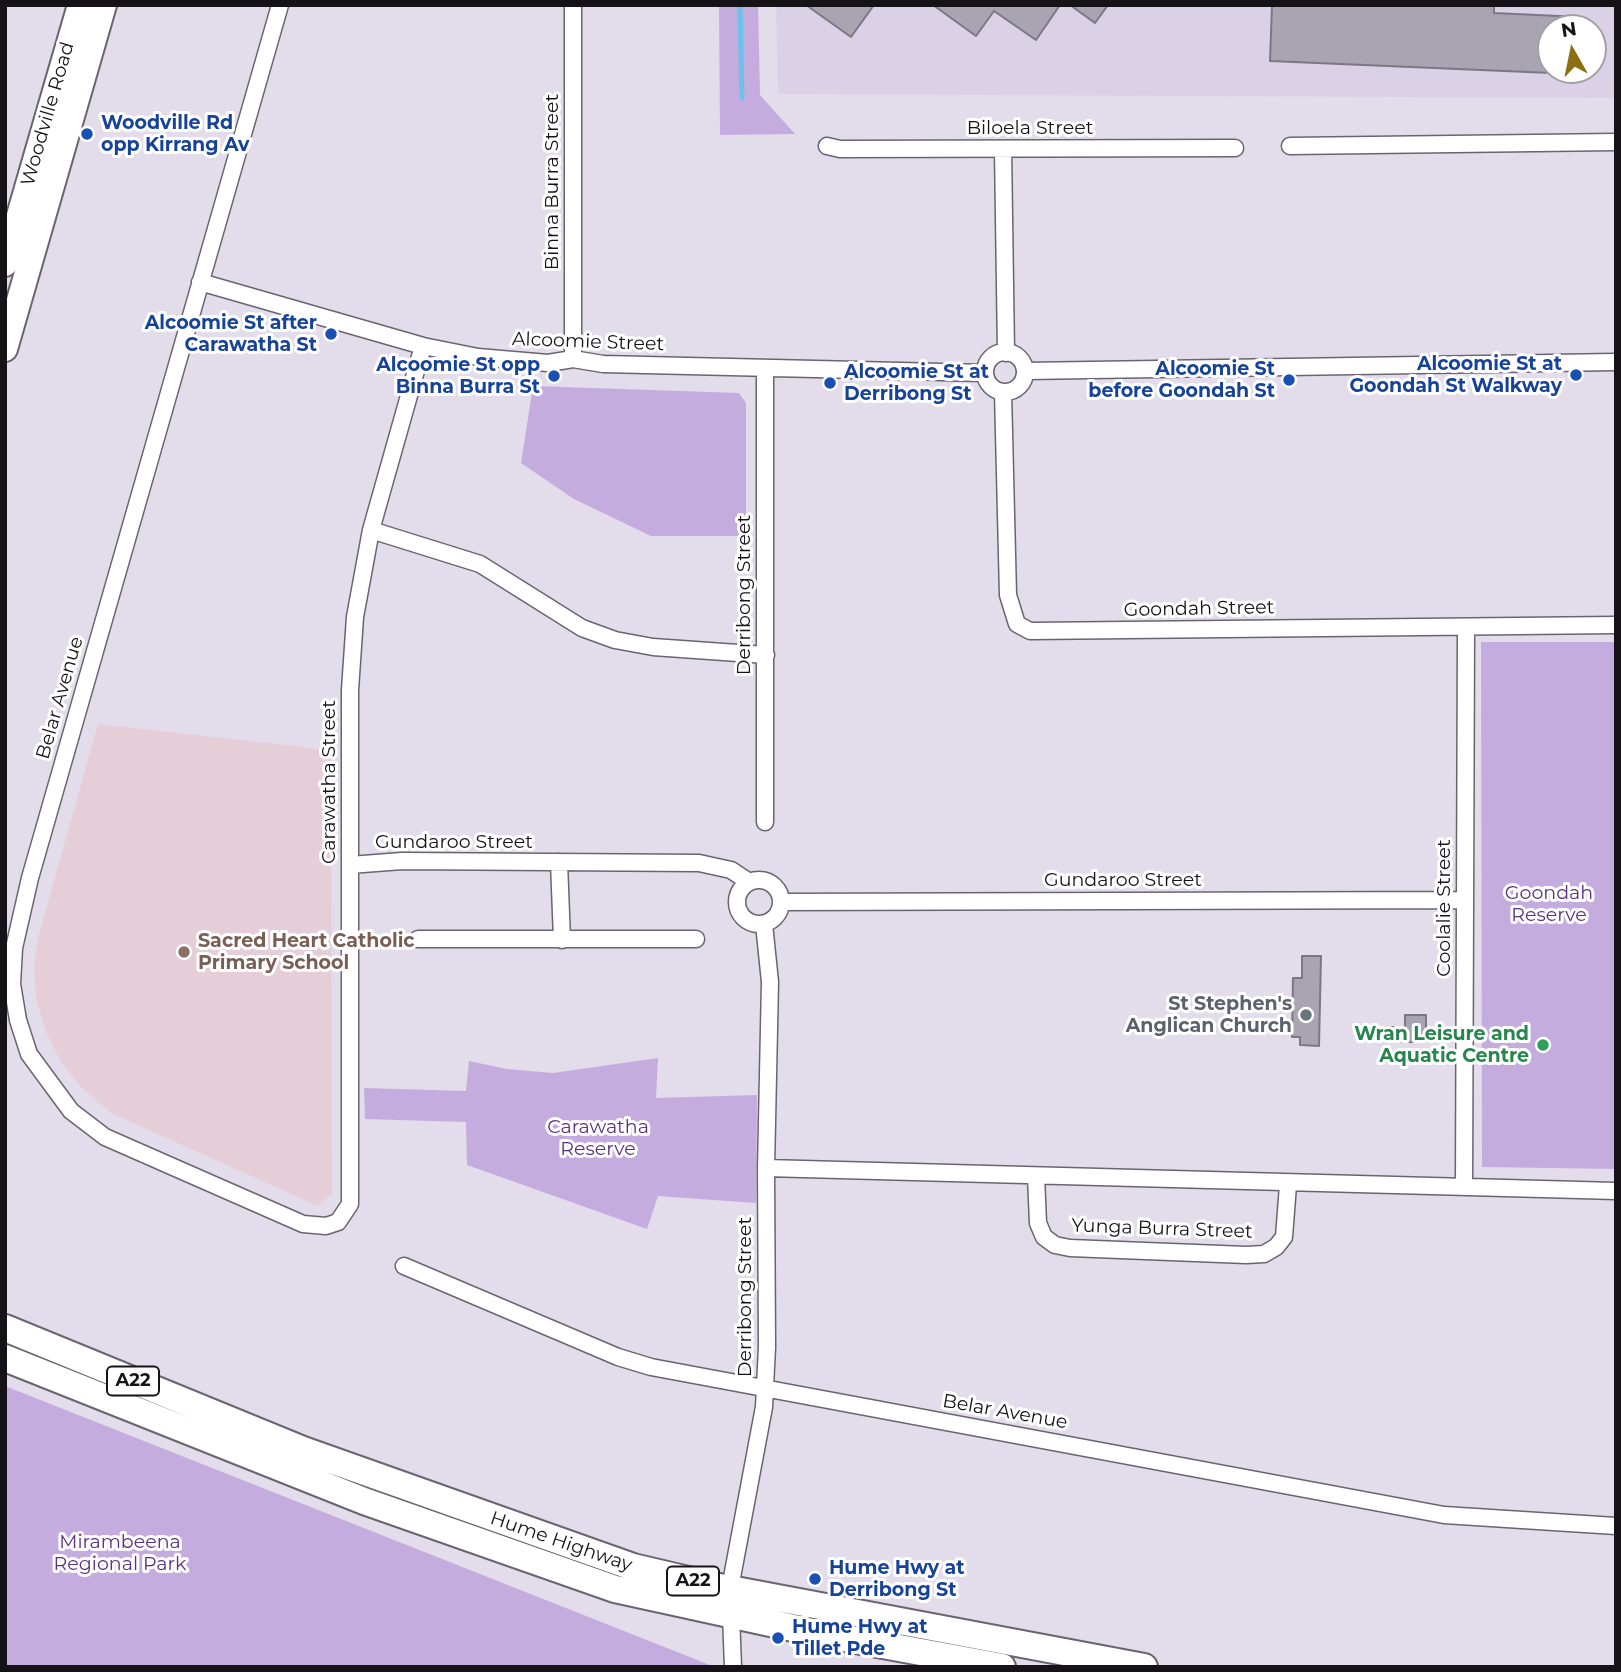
<!DOCTYPE html>
<style>
body{margin:0}
#map{position:relative;width:1621px;height:1672px;overflow:hidden;background:#e3dcea;font-family:Montserrat,sans-serif}
canvas{display:block}
.frame{position:absolute;inset:0;border:7px solid #151318;pointer-events:none}
.north{position:absolute;left:1537px;top:14px;width:70px;height:70px;box-sizing:border-box;background:#fff;border:2px solid #a1a1a3;border-radius:50%;rotate:351deg;font-size:19px;font-weight:700;line-height:28px;text-align:center;color:#151318}
.north::after{content:'';display:block;margin:auto;width:24px;height:32px;background:#8b7012;clip-path:polygon(50% 0,100% 100%,50% 72%,0 100%)}
</style>
<div id="map">
<canvas width="1621" height="1672"></canvas>
<div class="frame"></div>
<div class="north">N</div>
</div>
<script>
const ctx = document.querySelector('canvas').getContext('2d');
ctx.lineJoin = 'round';
function fill(path, color) {
  ctx.fillStyle = color;
  ctx.fill(path, 'evenodd');
}
function poly(rows) {
  const path = new Path2D();
  for (const r of rows) {
    if (r.length === 3) {
      path.moveTo(r[0] + r[2], r[1]);
      path.arc(r[0], r[1], r[2], 0, 2 * Math.PI);
      continue;
    }
    path.moveTo(r[0], r[1]);
    for (let i = 2; i < r.length; i += 2) path.lineTo(r[i], r[i + 1]);
  }
  return path;
}
function stroke(path, color, width, dash) {
  ctx.strokeStyle = color;
  ctx.lineWidth = width;
  ctx.lineCap = dash ? 'butt' : 'round';
  ctx.setLineDash(dash || []);
  ctx.stroke(path);
}
function label(font, color, halo, rows, align = 'center') {
  ctx.font = font + ' Montserrat,sans-serif';
  ctx.lineWidth = 6;
  ctx.setLineDash([]);
  ctx.textBaseline = 'middle';
  ctx.strokeStyle = halo;
  ctx.fillStyle = color;
  for (const [text, x, y, turn = 0] of rows) {
    ctx.save();
    ctx.translate(x, y);
    ctx.rotate((+turn || 0) * Math.PI / 180);
    ctx.textAlign = isNaN(turn) ? turn : align;
    if (halo) ctx.strokeText(text, 0, 0);
    ctx.fillText(text, 0, 0);
    ctx.restore();
  }
}
fill(poly([
 [776,5,1616,5,1616,98,778,94],
 [1551,28,1593,28,1593,70,1551,70]
]), '#dbd1e6');
fill(poly([
 [98,724,331,750,332,1193,318,1206,111,1113,81,1087,61,1062,46,1032,36,998,34,967,38,938]
]), '#e6ced9');
fill(poly([
 [719,5,758,5,760,95,795,134,720,135],
 [533,386,739,393,746,403,746,536,651,536,574,499,521,463],
 [1481,642,1616,642,1616,1169,1482,1167],
 [658,1058,656,1098,757,1095,756,1203,658,1196,647,1229,467,1165,466,1122,365,1119,364,1088,466,1091,469,1061,507,1069,553,1073],
 [5,1386,715,1667,5,1667]
]), '#c5acdf');
stroke(poly([
 [740,5,742,98]
]), '#6bc2ea', 5);
const building = poly([
 [806,5,874,5,851,37,806,5],
 [933,5,1060,5,1036,40,994,11,976,36,933,5],
 [1070,5,1108,5,1095,23,1070,5],
 [1272,5,1494,5,1494,13,1581,17,1581,28,1551,28,1551,73,1270,61,1272,5],
 [1302,956,1321,956,1319,1046,1300,1045,1300,1037,1292,1037,1293,978,1302,978,1302,956],
 [1405,1015,1426,1015,1426,1042,1386,1042,1386,1027,1405,1027,1405,1015]
]);
fill(building, '#a9a4b2');
stroke(building, '#7b7784', 2);
const minor = poly([
 [280,5,30,878,14,948,12,984,18,1020,29,1054,71,1111,105,1137,303,1224,326,1226,338,1222,350,1204,350,690,355,617,371,530,423,346],
 [573,5,573,359],
 [827,146,840,149,1235,148],
 [1290,146,1616,142],
 [1003,149,1006,353],
 [200,282,423,346,478,357,548,363,573,359,603,364,985,373],
 [1005,372,20],
 [1025,371,1616,362],
 [1003,392,1008,595,1017,624,1030,631,1616,625],
 [371,530,480,564,582,628,615,640,653,647,766,655],
 [765,822,765,368],
 [559,862,562,940],
 [350,865,402,861,699,863,731,870,749,882],
 [759,902,22],
 [782,902,1465,900],
 [418,939,696,939],
 [766,1168,1616,1191],
 [1036,1176,1038,1223,1044,1237,1055,1245,1070,1248,1246,1255,1264,1254,1276,1247,1284,1237,1288,1185],
 [1464,1187,1466,628],
 [404,1266,618,1357,651,1367,1444,1515,1616,1526],
 [733,1667,730,1588,764,1407,767,1347,766,1168,770,982,764,924]
]);
const primary = poly([
 [5,264,80,5],
 [5,349,104,5]
]);
const trunk = poly([
 [5,1328,303,1450,633,1567,714,1586,1144,1667],
 [5,1358,364,1501,615,1589,807,1631,1002,1667]
]);
stroke(minor, '#6a6470', 19);
stroke(primary, '#6a6470', 28);
stroke(trunk, '#6a6470', 30);
stroke(minor, '#fff', 16);
stroke(primary, '#fff', 24);
stroke(trunk, '#fff', 26);
for (const [x, y, r, color] of [
 [87,134,7,"#1a4fb4"],
 [331,334,7,"#1a4fb4"],
 [1576,375,7,"#1a4fb4"],
 [554,376,7,"#1a4fb4"],
 [1289,380,7,"#1a4fb4"],
 [830,383,7,"#1a4fb4"],
 [184,952,7,"#8d6e63"],
 [1306,1015,7,"#6b7280"],
 [1543,1045,7,"#2e9e5b"],
 [815,1579,7,"#1a4fb4"],
 [778,1638,7,"#1a4fb4"]
]) {
  const dot = new Path2D();
  dot.arc(x, y, r, 0, 2 * Math.PI);
  ctx.fillStyle = color;
  ctx.fill(dot);
  stroke(dot, '#fff', 2.5);
}
for (const [x, y, w] of [
 [133,1381,52],
 [693,1581,52]
]) {
  const box = new Path2D();
  box.roundRect(x - w / 2, y - 14.5, w, 29, 5);
  ctx.fillStyle = '#fff';
  ctx.fill(box);
  stroke(box, '#151318', 2);
}
label('bold 18px', '#151318', null, [
 ["A22",133,1381],
 ["A22",693,1581]
]);
label('19px', '#151318', '#fff', [
 ["Woodville Road",48,114,-74],
 ["Biloela Street",1030,128],
 ["Binna Burra Street",552,182,-90],
 ["Alcoomie Street",588,342,2],
 ["Derribong Street",744,595,-90],
 ["Goondah Street",1199,609,-1],
 ["Belar Avenue",60,698,-74],
 ["Carawatha Street",329,782,-90],
 ["Gundaroo Street",454,842],
 ["Gundaroo Street",1123,880],
 ["Coolalie Street",1444,908,-90],
 ["Yunga Burra Street",1162,1229,2],
 ["Derribong Street",745,1297,-90],
 ["Belar Avenue",1005,1412,10],
 ["Hume Highway",561,1542,19]
]);
label('bold 19px', '#164399', '#fff', [
 ["Woodville Rd",101,123],
 ["opp Kirrang Av",101,145],
 ["Alcoomie St after",317,323,"right"],
 ["Carawatha St",317,345,"right"],
 ["Alcoomie St at",1562,364,"right"],
 ["Goondah St Walkway",1562,386,"right"],
 ["Alcoomie St opp",540,365,"right"],
 ["Binna Burra St",540,387,"right"],
 ["Alcoomie St",1275,369,"right"],
 ["before Goondah St",1275,391,"right"],
 ["Alcoomie St at",844,372],
 ["Derribong St",844,394],
 ["Hume Hwy at",829,1568],
 ["Derribong St",829,1590],
 ["Hume Hwy at",792,1627],
 ["Tillet Pde",792,1649]
], 'left');
label('19px', '#5c3181', '#fff', [
 ["Goondah",1549,893],
 ["Reserve",1549,915],
 ["Carawatha",598,1127],
 ["Reserve",598,1149],
 ["Mirambeena",120,1542],
 ["Regional Park",120,1564]
]);
label('bold 19px', '#785e54', '#fff', [
 ["Sacred Heart Catholic",198,941],
 ["Primary School",198,963]
], 'left');
label('bold 19px', '#5b616d', '#fff', [
 ["St Stephen's",1292,1004],
 ["Anglican Church",1292,1026]
], 'right');
label('bold 19px', '#27864d', '#fff', [
 ["Wran Leisure and",1529,1034],
 ["Aquatic Centre",1529,1056]
], 'right');
</script>
